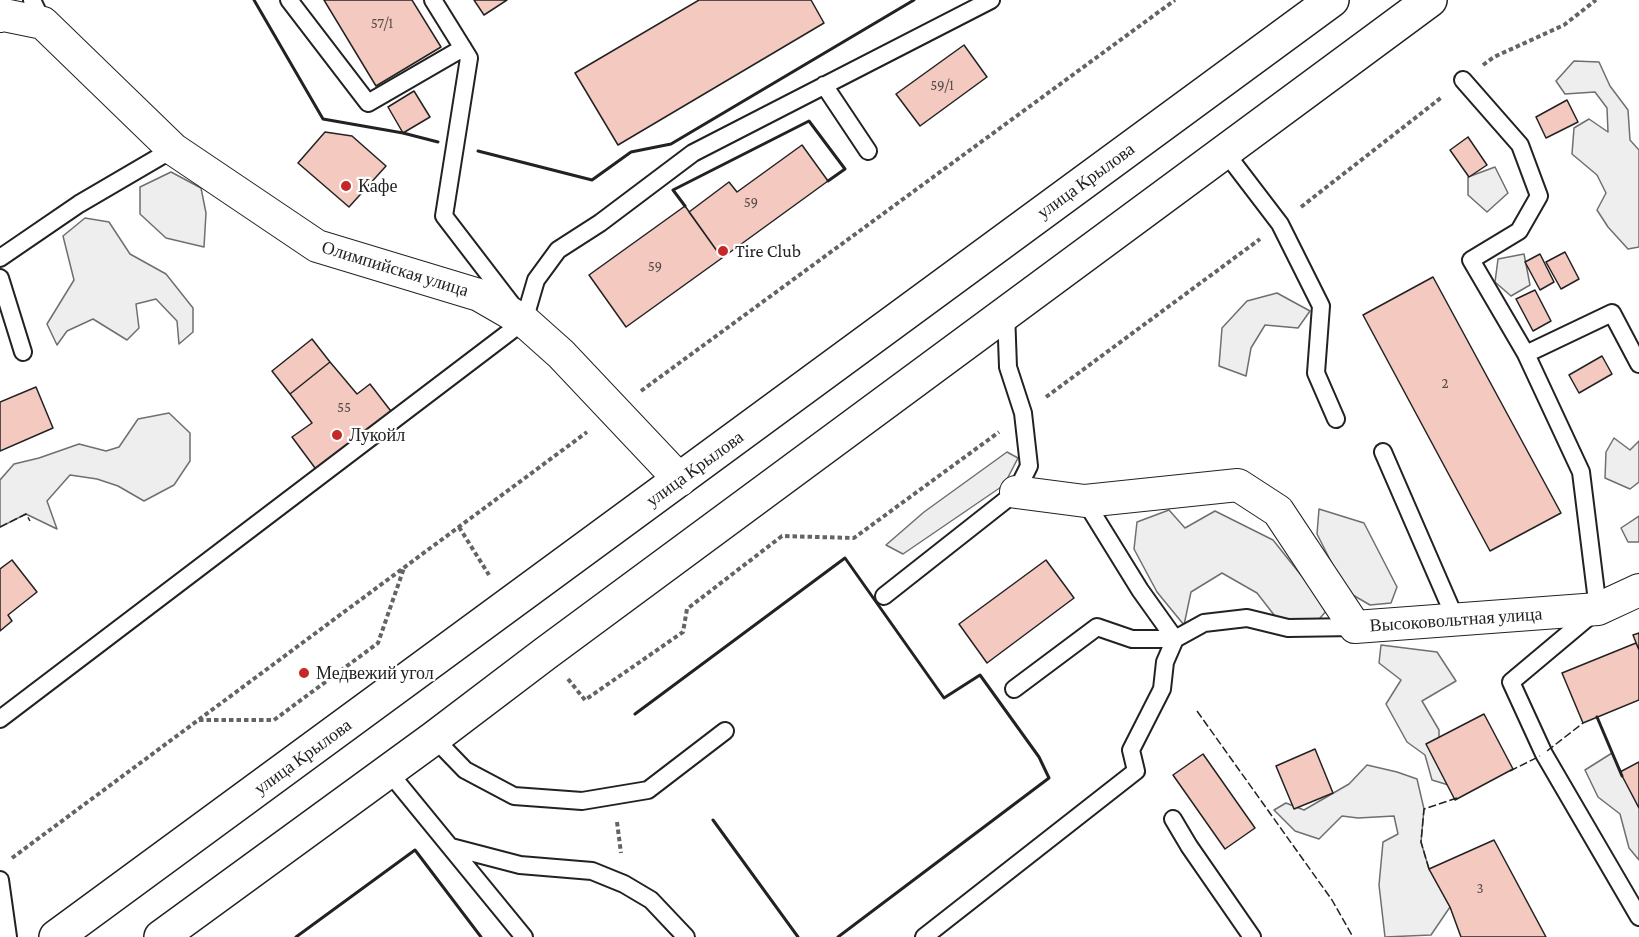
<!DOCTYPE html>
<meta charset="utf-8">
<style>
body{margin:0}
canvas{display:block;background:#fff}
</style>
<canvas width="1639" height="937"></canvas>
<script>
const ctx = document.querySelector('canvas').getContext('2d');
ctx.lineJoin = 'round';
function fill(path, color) {
  ctx.fillStyle = color;
  ctx.fill(path, 'evenodd');
}
function poly(rows) {
  const path = new Path2D();
  for (const r of rows) {
    path.moveTo(r[0], r[1]);
    for (let i = 2; i < r.length; i += 2) path.lineTo(r[i], r[i + 1]);
  }
  return path;
}
function stroke(path, color, width, dash) {
  ctx.strokeStyle = color;
  ctx.lineWidth = width;
  ctx.lineCap = dash ? 'butt' : 'round';
  ctx.setLineDash(dash || []);
  ctx.stroke(path);
}
function label(font, color, halo, rows, align = 'center') {
  ctx.font = font + ' "Crimson Pro",serif';
  ctx.lineWidth = 4.5;
  ctx.setLineDash([]);
  ctx.textBaseline = 'middle';
  ctx.strokeStyle = halo;
  ctx.fillStyle = color;
  for (const [text, x, y, turn = 0] of rows) {
    ctx.save();
    ctx.translate(x, y);
    ctx.rotate((+turn || 0) * Math.PI / 180);
    ctx.textAlign = isNaN(turn) ? turn : align;
    if (halo) ctx.strokeText(text, 0, 0);
    ctx.fillText(text, 0, 0);
    ctx.restore();
  }
}
const green = poly([
 [1574,61,1599,62,1610,86,1628,110,1630,140,1639,150,1639,247,1628,249,1608,227,1597,210,1606,193,1597,175,1572,154,1574,128,1589,119,1608,132,1607,108,1595,92,1565,94,1556,81,1574,61],
 [1495,167,1508,193,1487,212,1468,195,1468,177,1495,167],
 [171,172,201,188,206,213,204,247,166,238,140,214,140,187,171,172],
 [85,218,109,222,130,254,166,274,193,308,193,332,179,344,177,321,156,299,136,304,139,328,127,340,93,319,67,331,57,345,47,324,74,280,63,236,85,218],
 [1524,254,1530,285,1511,296,1495,282,1498,259,1524,254],
 [1277,293,1310,311,1298,328,1265,325,1251,348,1246,376,1219,366,1222,328,1247,301,1277,293],
 [169,413,190,433,190,461,174,485,144,501,118,486,97,479,70,475,47,501,57,529,26,514,0,527,0,480,14,464,39,458,79,444,106,451,119,447,138,419,169,413],
 [1614,438,1630,450,1639,441,1639,482,1630,489,1605,478,1606,452,1614,438],
 [1007,452,1018,458,1004,485,903,554,886,545,924,512,1007,452],
 [1319,509,1364,523,1397,587,1391,603,1370,605,1346,591,1317,534,1319,509],
 [1169,510,1185,528,1215,511,1273,540,1328,609,1313,626,1278,620,1257,593,1222,573,1191,592,1184,625,1157,592,1134,549,1137,522,1169,510],
 [1639,516,1639,542,1628,542,1621,528,1639,516],
 [1381,645,1437,652,1456,681,1422,701,1439,730,1439,738,1455,787,1432,780,1425,755,1407,742,1386,704,1401,680,1379,663,1381,645],
 [1612,753,1639,808,1639,860,1629,848,1620,814,1598,797,1585,770,1612,753],
 [1367,765,1397,772,1417,779,1424,809,1421,842,1429,869,1450,907,1431,935,1385,937,1379,885,1383,842,1398,834,1394,816,1358,818,1342,816,1319,839,1295,831,1274,810,1286,803,1304,810,1349,784,1367,765]
]);
fill(green, '#eee');
stroke(green, '#6f6f6f', 1.5);
const building = poly([
 [324,0,412,0,441,47,376,86,324,0],
 [474,0,507,0,484,15,474,0],
 [699,0,811,0,824,23,618,145,575,73,699,0],
 [964,45,987,77,920,126,896,94,964,45],
 [414,91,430,117,403,133,388,107,414,91],
 [1567,100,1578,122,1546,138,1536,117,1567,100],
 [325,132,352,136,386,166,349,207,298,163,325,132],
 [1468,137,1487,165,1469,177,1450,150,1468,137],
 [802,145,828,181,722,258,689,212,729,182,737,192,802,145],
 [685,206,722,258,626,327,589,275,685,206],
 [1565,252,1579,279,1561,289,1546,262,1565,252],
 [1540,254,1554,282,1540,290,1525,262,1540,254],
 [1433,277,1561,513,1490,551,1363,315,1433,277],
 [1535,290,1551,321,1533,331,1516,299,1535,290],
 [312,339,330,362,290,394,272,371,312,339],
 [1602,356,1612,374,1579,393,1569,375,1602,356],
 [330,362,357,394,370,384,397,419,321,476,292,437,312,423,290,394,330,362],
 [36,387,53,428,0,451,0,402,36,387],
 [12,560,37,592,8,615,12,621,0,631,0,569,12,560],
 [1046,560,1074,598,987,663,959,624,1046,560],
 [1639,633,1639,650,1633,635,1639,633],
 [1636,643,1639,650,1639,700,1583,723,1562,673,1636,643],
 [1484,714,1513,769,1455,800,1426,744,1484,714],
 [1315,749,1333,793,1294,809,1276,766,1315,749],
 [1203,754,1255,828,1225,849,1173,775,1203,754],
 [1639,762,1639,808,1620,772,1639,762],
 [1494,840,1546,937,1461,937,1450,907,1429,869,1494,840]
]);
fill(building, '#f3c9c0');
stroke(building, '#222', 1.5);
const lane = poly([
 [32,0,43,23],
 [289,0,368,103,463,48],
 [433,0,469,58,444,216,513,306],
 [1463,80,1520,145,1539,196,1519,231,1471,260,1526,354,1581,472,1598,609,1511,682,1544,754,1639,917],
 [824,85,868,151],
 [1225,152,1280,224,1321,306,1316,373,1336,419],
 [0,258,79,204,173,149],
 [0,278,23,352],
 [1526,354,1612,313,1639,364],
 [1383,452,1456,620],
 [1085,501,1140,590,1175,639],
 [884,596,1016,492,1029,466,1023,413,1008,367,1006,312],
 [1014,689,1097,627,1132,639,1175,639,1204,623,1247,618,1288,628,1355,627],
 [0,719,524,321,536,280,558,250,600,223,693,153,991,0],
 [434,738,465,770,514,796,582,801,648,790,725,731],
 [388,771,524,937],
 [1173,819,1189,846,1252,937],
 [451,847,520,865,592,871,624,884,651,900,686,937],
 [0,880,8,937],
 [924,937,1136,771,1131,750,1162,689,1165,662,1175,639]
]);
const street = poly([
 [0,16,4,15,43,23,173,149,317,246,479,295,524,321,561,354,680,480],
 [1016,492,1085,501,1238,485,1278,511,1355,627,1598,609,1639,590]
]);
const primary = poly([
 [56,937,1332,0],
 [161,937,434,738,546,653,1430,0]
]);
stroke(lane, '#222', 20);
stroke(street, '#222', 34);
stroke(primary, '#222', 36);
stroke(poly([
 [1483,65,1494,57,1564,25,1596,0],
 [1301,207,1442,97],
 [641,391,1175,0],
 [1046,397,1260,239],
 [459,527,489,575],
 [568,679,585,700,683,632,687,609,782,536,854,538,999,432],
 [199,720,274,720,378,643,404,568],
 [617,822,621,853],
 [12,858,587,432]
]), '#646464', 4, [4.5, 3]);
stroke(lane, '#fff', 16);
stroke(street, '#fff', 32);
stroke(primary, '#fff', 33);
stroke(poly([
 [0,527,26,514,30,521],
 [1197,711,1332,900,1353,937],
 [1547,751,1583,723],
 [1510,771,1540,756],
 [1429,869,1421,842,1424,809,1457,798]
]), '#222', 1.5, [8, 3]);
stroke(poly([
 [254,0,323,119,403,133,438,142],
 [478,151,592,180,631,152,671,144,914,0],
 [685,206,673,190,809,121,845,169,828,181],
 [635,714,845,558,944,698,980,675,1039,757,1049,778,838,937],
 [1597,717,1622,776],
 [713,820,798,937],
 [296,937,415,850,481,937]
]), '#222', 3);
for (const [x, y, r, color] of [
 [346,186,6,"#c62828"],
 [723,251,6,"#c62828"],
 [337,435,6,"#c62828"],
 [304,673,6,"#c62828"]
]) {
  const dot = new Path2D();
  dot.arc(x, y, r, 0, 2 * Math.PI);
  ctx.fillStyle = color;
  ctx.fill(dot);
  stroke(dot, '#fff', 2);
}
label('15px', '#564c4a', null, [
 ["57/1",382,23],
 ["59/1",942,85],
 ["59",751,202],
 ["59",655,266],
 ["2",1445,383],
 ["55",344,407],
 ["3",1480,888]
]);
label('18px', '#222', '#fff', [
 ["улица Крылова",1086,181,-36],
 ["Олимпийская улица",395,269,17],
 ["улица Крылова",695,469,-36],
 ["Высоковольтная улица",1456,620,-4],
 ["улица Крылова",303,757,-36]
]);
label('18px', '#222', '#fff', [
 ["Кафе",358,186],
 ["Tire Club",735,251],
 ["Лукойл",349,435],
 ["Медвежий угол",316,673]
], 'left');
</script>
